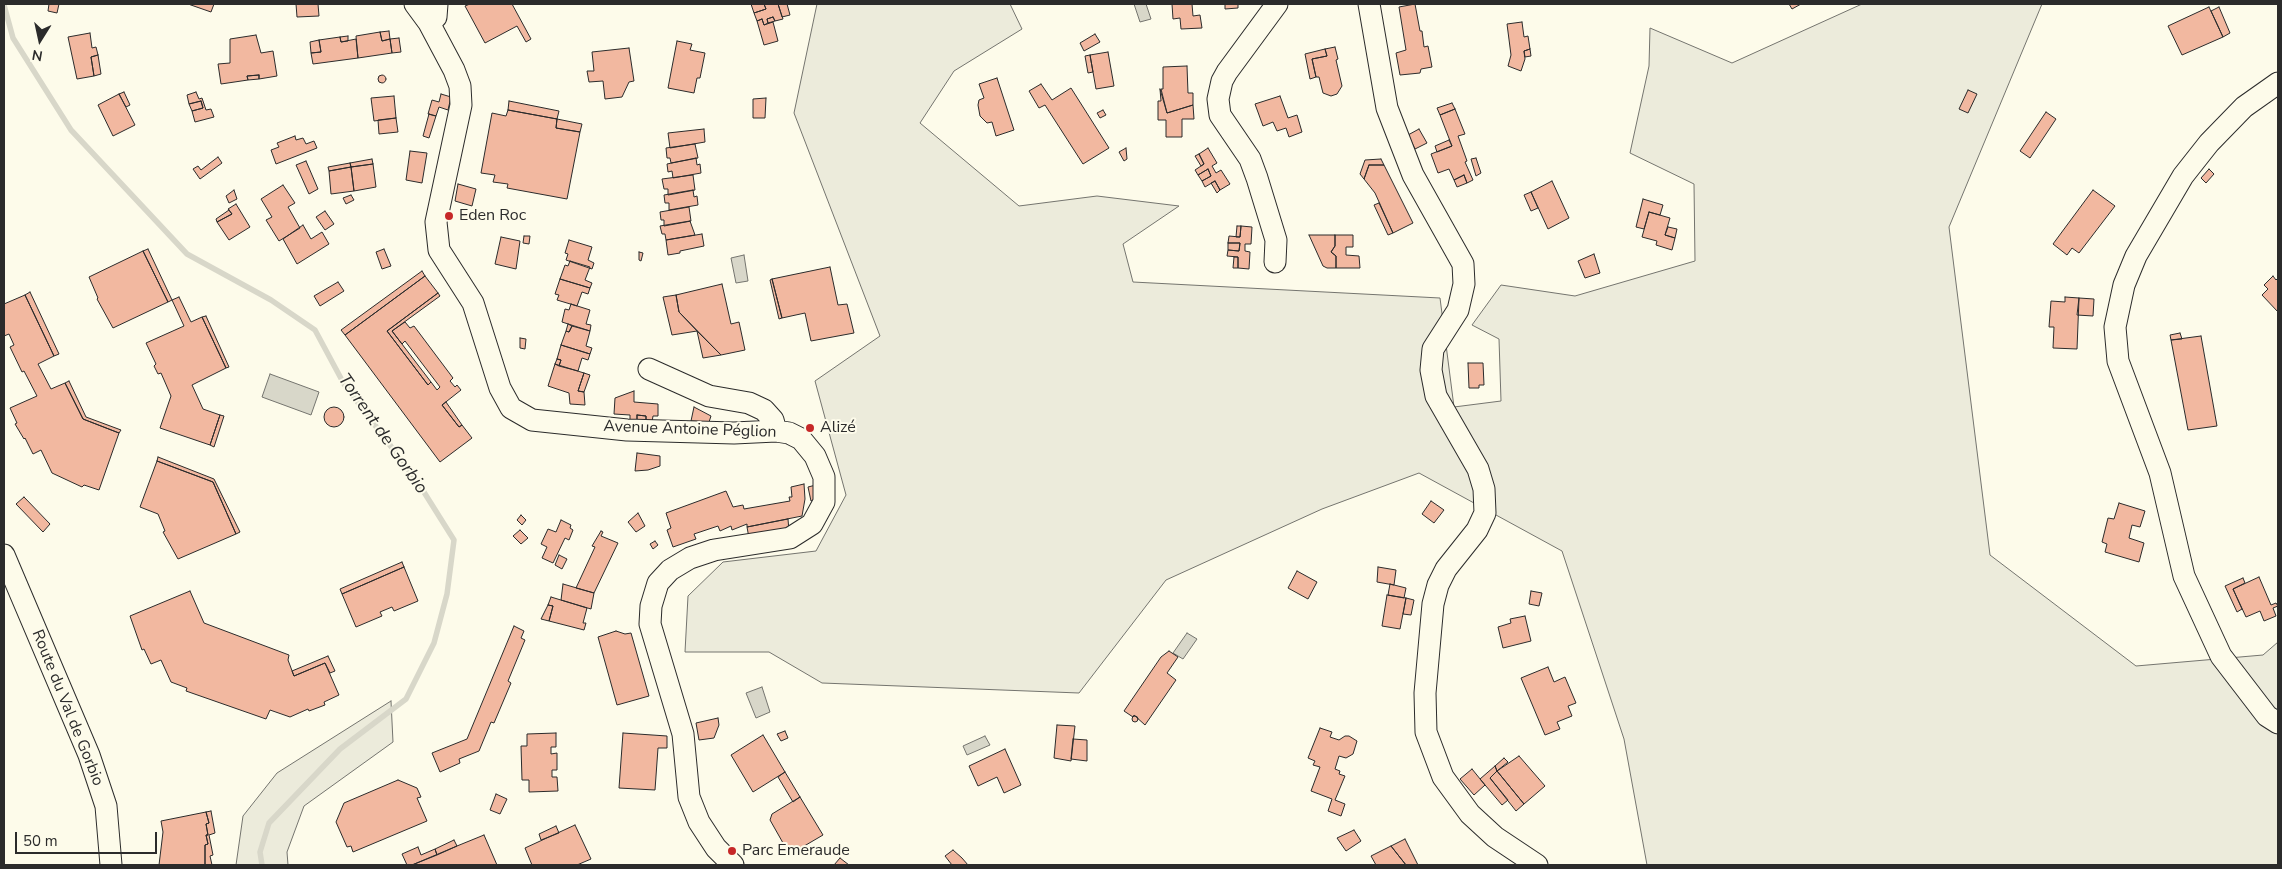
<!DOCTYPE html>
<meta charset="utf-8">
<style>
body{margin:0}
#map{position:relative;width:2282px;height:869px;overflow:hidden;background:#fdfbea;font-family:"Nunito Sans",sans-serif}
canvas{display:block}
.frame{position:absolute;inset:0;border:5px solid #2b2b2b;pointer-events:none}
.north{position:absolute;left:15px;top:15px;width:50px;height:50px;-webkit-text-stroke:4px #fdfbea;paint-order:stroke;rotate:190deg;font-size:14px;font-weight:700;line-height:20px;text-align:center;color:#2b2b2b}
.north::after{content:'';display:block;margin:auto;width:18px;height:22px;background:#2b2b2b;clip-path:polygon(50% 0,100% 100%,50% 72%,0 100%)}
.scale{position:absolute;left:15px;top:832px;width:142px;height:22px;box-sizing:border-box;border:2px solid #2b2b2b;border-top:0;padding-left:6px;font-size:15px;line-height:18px;white-space:nowrap;color:#2b2b2b;-webkit-text-stroke:4px #fdfbea;paint-order:stroke}
</style>
<div id="map">
<canvas width="2282" height="869"></canvas>
<div class="frame"></div>
<div class="north">N</div>
<div class="scale">50 m</div>
</div>
<script>
const ctx = document.querySelector('canvas').getContext('2d');
ctx.lineJoin = 'round';
function fill(path, color) {
  ctx.fillStyle = color;
  ctx.fill(path, 'evenodd');
}
function poly(rows) {
  const path = new Path2D();
  for (const r of rows) {
    if (r.length === 3) {
      path.moveTo(r[0] + r[2], r[1]);
      path.arc(r[0], r[1], r[2], 0, 2 * Math.PI);
      continue;
    }
    path.moveTo(r[0], r[1]);
    for (let i = 2; i < r.length; i += 2) path.lineTo(r[i], r[i + 1]);
  }
  return path;
}
function stroke(path, color, width, dash) {
  ctx.strokeStyle = color;
  ctx.lineWidth = width;
  ctx.lineCap = dash ? 'butt' : 'round';
  ctx.setLineDash(dash || []);
  ctx.stroke(path);
}
function label(font, color, halo, rows, align = 'center') {
  ctx.font = font + ' "Nunito Sans",sans-serif';
  ctx.lineWidth = 4;
  ctx.setLineDash([]);
  ctx.textBaseline = 'middle';
  ctx.strokeStyle = halo;
  ctx.fillStyle = color;
  for (const [text, x, y, turn = 0] of rows) {
    ctx.save();
    ctx.translate(x, y);
    ctx.rotate((+turn || 0) * Math.PI / 180);
    ctx.textAlign = isNaN(turn) ? turn : align;
    if (halo) ctx.strokeText(text, 0, 0);
    ctx.fillText(text, 0, 0);
    ctx.restore();
  }
}
const green = poly([
 [817,4,1010,4,1022,29,954,71,920,123,1019,206,1097,196,1179,206,1123,244,1133,282,1440,298,1454,407,1501,401,1499,339,1472,325,1501,285,1575,296,1695,261,1694,184,1630,153,1649,66,1650,28,1732,63,1862,4,2042,4,1949,227,1990,555,2136,666,2263,655,2278,642,2278,865,1647,865,1624,739,1562,551,1419,473,1322,509,1166,580,1079,693,822,683,769,652,685,652,688,596,723,562,816,551,846,495,815,381,880,336,794,113,817,4],
 [391,701,393,742,304,806,287,852,288,865,236,865,243,816,277,773,391,701]
]);
fill(green, '#ecebdb');
stroke(green, '#74746e', 1);
const water = poly([
 [1134,4,1146,4,1151,19,1140,22,1134,4],
 [744,255,748,281,736,283,731,258,744,255],
 [270,374,319,392,311,415,262,397,270,374],
 [1187,633,1197,639,1183,659,1173,653,1187,633],
 [762,687,770,712,756,718,746,693,762,687],
 [985,736,990,745,967,755,963,746,985,736]
]);
fill(water, '#d8d7c9');
stroke(water, '#74746e', 1);
stroke(poly([
 [4,5,13,38,71,130,187,254,271,300,315,330,344,384,417,481,454,540,447,594,434,643,406,699,340,749,269,823,260,852,262,865]
]), '#d8d7c9', 5.5);
const building = poly([
 [49,4,59,4,57,13,48,11,49,4],
 [188,4,214,4,211,12,188,4],
 [296,4,318,4,319,16,297,17,296,4],
 [470,4,512,4,531,39,526,42,517,26,485,43,465,6,470,4],
 [751,4,764,4,766,9,754,13,751,4],
 [764,4,778,4,783,19,775,21,773,17,767,19,768,23,764,25,762,19,757,21,754,13,766,9,764,4],
 [778,4,787,4,790,15,782,17,778,4],
 [1172,4,1192,4,1193,16,1200,15,1202,28,1181,29,1180,18,1173,19,1172,4],
 [1225,4,1240,4,1238,4,1238,8,1225,9,1225,4],
 [1415,4,1420,31,1422,31,1424,47,1428,46,1432,67,1421,69,1420,73,1400,75,1396,53,1406,50,1399,7,1415,4],
 [1789,4,1801,4,1792,9,1789,4],
 [2209,7,2223,37,2182,55,2168,26,2209,7],
 [2219,7,2230,33,2223,37,2211,11,2219,7],
 [773,17,775,21,768,23,767,19,773,17],
 [762,19,764,25,773,22,778,41,764,45,757,21,762,19],
 [1522,22,1524,37,1528,36,1530,49,1524,51,1525,59,1521,71,1508,66,1511,55,1507,24,1522,22],
 [389,31,390,39,382,41,380,32,389,31],
 [380,32,382,41,390,39,392,53,358,58,356,36,380,32],
 [90,33,92,48,96,47,98,55,91,57,94,76,77,79,68,37,90,33],
 [1095,34,1100,42,1084,51,1080,43,1095,34],
 [256,35,261,53,273,51,277,76,259,79,259,75,247,76,248,80,221,84,218,64,230,63,230,39,256,35],
 [348,36,348,41,341,42,340,37,348,36],
 [340,37,341,42,356,39,358,58,313,64,311,53,321,52,319,40,340,37],
 [399,38,401,52,392,53,390,39,399,38],
 [319,40,321,52,311,53,310,42,319,40],
 [677,41,692,44,690,50,705,53,700,78,697,78,694,93,668,88,677,41],
 [1335,47,1338,59,1336,60,1342,86,1337,94,1331,96,1323,93,1319,77,1316,77,1312,59,1327,56,1325,49,1335,47],
 [629,48,634,81,629,82,622,97,605,99,603,81,589,82,587,71,594,71,592,52,629,48],
 [1325,49,1327,56,1312,59,1316,77,1310,79,1305,54,1325,49],
 [1530,49,1531,56,1525,57,1524,51,1530,49],
 [1108,52,1114,86,1096,89,1090,55,1108,52],
 [98,55,101,74,94,76,91,57,98,55],
 [1090,55,1093,72,1088,73,1085,56,1090,55],
 [1187,66,1188,93,1193,93,1193,105,1167,113,1161,89,1163,89,1163,67,1187,66],
 [382,79,4],
 [259,75,259,79,248,80,247,76,259,75],
 [997,78,1014,130,996,136,992,122,987,123,980,116,978,105,979,100,984,98,979,84,997,78],
 [1041,84,1052,100,1071,88,1109,148,1083,164,1045,105,1039,108,1029,91,1041,84],
 [1160,89,1167,113,1193,105,1194,119,1182,119,1182,137,1166,137,1166,120,1158,120,1158,101,1161,101,1160,89],
 [1968,90,1977,94,1968,113,1959,109,1968,90],
 [124,92,130,105,126,107,119,94,124,92],
 [196,92,199,99,202,98,206,110,211,109,214,117,195,122,192,111,203,108,201,101,189,104,187,95,196,92],
 [119,94,135,125,113,136,98,105,119,94],
 [441,94,451,97,448,110,439,107,436,116,428,114,432,100,439,102,441,94],
 [394,96,396,118,374,121,371,98,394,96],
 [1280,96,1288,118,1297,115,1302,132,1289,137,1286,128,1277,131,1273,122,1263,126,1255,104,1280,96],
 [766,98,765,118,753,118,753,99,766,98],
 [201,101,203,108,192,111,189,104,201,101],
 [509,101,559,111,557,119,508,110,509,101],
 [1452,103,1455,109,1440,115,1437,108,1452,103],
 [1455,109,1465,134,1458,136,1467,161,1465,162,1473,180,1467,183,1464,175,1454,180,1449,169,1438,173,1431,154,1452,146,1440,115,1455,109],
 [508,110,557,119,556,128,580,132,567,199,507,188,508,184,493,182,495,175,481,173,492,113,506,116,508,110],
 [1103,110,1106,115,1100,118,1097,113,1103,110],
 [2046,112,2056,119,2030,158,2020,151,2046,112],
 [429,114,436,116,429,138,423,136,429,114],
 [396,118,398,132,379,134,378,120,396,118],
 [557,119,582,124,580,132,556,128,557,119],
 [704,129,705,142,670,148,668,133,704,129],
 [1419,129,1427,143,1415,149,1408,135,1419,129],
 [295,136,296,140,303,138,306,144,314,141,317,148,276,164,271,150,279,147,277,143,295,136],
 [1449,140,1452,146,1437,152,1435,146,1449,140],
 [695,144,698,158,671,163,670,158,667,158,666,148,695,144],
 [1126,148,1127,159,1124,161,1119,152,1126,148],
 [1208,148,1217,163,1212,166,1216,173,1221,170,1230,184,1220,190,1215,181,1205,187,1202,181,1211,176,1208,169,1198,175,1195,170,1204,164,1199,154,1208,148],
 [410,151,427,153,422,183,406,180,410,151],
 [1199,154,1204,164,1201,166,1195,156,1199,154],
 [218,157,222,163,200,179,193,169,198,166,201,170,218,157],
 [696,158,697,165,700,164,701,173,673,178,672,171,668,172,667,164,696,158],
 [1476,158,1481,173,1476,176,1471,159,1476,158],
 [372,159,373,164,351,167,350,163,372,159],
 [1381,159,1384,165,1369,165,1364,179,1360,174,1365,160,1381,159],
 [306,161,318,189,309,194,296,165,306,161],
 [350,163,351,167,329,171,328,167,350,163],
 [373,164,376,187,354,191,351,167,373,164],
 [1369,165,1384,165,1413,223,1393,233,1375,193,1364,179,1369,165],
 [351,167,354,191,331,194,329,171,351,167],
 [1208,169,1211,176,1202,181,1198,175,1208,169],
 [2209,169,2214,174,2206,183,2201,178,2209,169],
 [693,175,695,190,668,195,668,189,664,189,662,179,693,175],
 [1464,175,1467,183,1457,187,1454,180,1464,175],
 [1215,181,1220,190,1217,193,1211,183,1215,181],
 [1552,181,1569,218,1548,229,1531,192,1552,181],
 [458,184,476,189,472,206,455,201,458,184],
 [283,185,295,203,288,207,300,228,279,241,266,220,272,217,261,199,283,185],
 [234,190,237,199,229,203,226,196,234,190],
 [693,190,694,197,697,196,698,205,669,210,669,203,665,203,664,195,693,190],
 [2093,190,2115,206,2079,253,2072,248,2067,255,2053,244,2093,190],
 [1531,192,1538,208,1531,211,1524,195,1531,192],
 [351,195,354,200,346,204,343,198,351,195],
 [1643,199,1663,205,1660,215,1649,212,1644,229,1636,227,1643,199],
 [1379,203,1393,233,1388,235,1374,205,1379,203],
 [236,204,250,227,229,240,217,222,232,214,228,209,236,204],
 [689,207,691,221,664,226,664,220,661,220,660,212,689,207],
 [229,210,232,214,217,222,216,219,229,210],
 [325,211,334,224,325,230,316,217,325,211],
 [1649,212,1670,218,1665,235,1675,238,1672,250,1656,245,1657,241,1642,237,1649,212],
 [690,221,695,235,666,240,665,234,662,234,660,226,690,221],
 [303,225,311,239,322,232,329,244,297,264,283,239,303,225],
 [1237,226,1241,226,1240,237,1236,237,1237,226],
 [1241,226,1252,227,1251,244,1245,244,1245,251,1250,252,1249,269,1238,268,1238,257,1227,256,1228,250,1239,251,1240,243,1228,243,1229,236,1240,237,1241,226],
 [1668,227,1677,229,1675,238,1665,235,1668,227],
 [702,234,704,246,680,251,680,253,668,255,666,240,702,234],
 [1309,235,1335,235,1335,246,1331,252,1336,256,1336,268,1327,268,1323,266,1309,235],
 [1335,235,1353,235,1353,247,1346,247,1346,255,1359,256,1360,268,1336,268,1336,256,1331,252,1335,246,1335,235],
 [524,236,530,236,529,244,523,243,524,236],
 [501,237,520,241,516,269,495,264,501,237],
 [569,240,592,247,588,260,594,263,592,269,566,260,568,254,565,253,569,240],
 [1228,243,1240,243,1239,251,1228,250,1228,243],
 [148,249,172,300,168,302,143,251,148,249],
 [384,249,391,266,382,269,376,252,384,249],
 [143,251,168,302,113,328,97,299,98,298,89,277,143,251],
 [639,252,643,253,641,261,639,260,639,252],
 [1594,254,1600,273,1585,278,1578,261,1594,254],
 [1234,257,1238,257,1238,268,1233,268,1234,257],
 [570,261,590,267,585,280,592,283,590,288,560,279,565,265,568,266,570,261],
 [830,267,838,305,847,304,854,333,811,341,805,313,782,318,772,279,830,267],
 [422,271,425,276,345,335,341,330,422,271],
 [425,276,438,293,387,331,428,385,431,382,437,390,440,387,405,341,402,344,392,331,405,322,410,328,414,326,453,378,450,381,455,387,457,385,461,390,442,405,459,427,462,425,472,438,440,462,345,335,425,276],
 [2273,276,2276,280,2278,278,2278,312,2262,295,2268,289,2264,285,2273,276],
 [560,279,590,288,588,294,582,292,577,306,557,300,559,295,555,294,560,279],
 [772,279,782,318,779,319,770,280,772,279],
 [338,282,344,291,320,306,314,296,338,282],
 [722,284,731,324,739,322,745,350,721,355,679,312,676,295,722,284],
 [30,292,59,354,54,356,25,295,30,292],
 [438,293,440,296,392,331,431,382,428,385,387,331,438,293],
 [25,295,54,356,38,364,51,389,65,383,83,419,119,433,99,490,84,485,82,487,52,473,41,450,33,454,25,438,24,439,15,424,17,423,10,408,37,396,24,371,22,372,10,347,14,345,9,334,4,336,4,304,25,295],
 [676,295,679,312,697,331,672,335,663,297,676,295],
 [179,297,191,322,202,317,226,368,192,385,203,409,220,415,210,445,160,428,171,396,161,373,158,374,154,366,156,364,146,343,184,326,172,300,179,297],
 [2065,297,2079,298,2077,349,2053,348,2054,327,2049,327,2051,301,2065,302,2065,297],
 [2079,298,2094,299,2093,316,2077,315,2079,298],
 [571,304,590,310,586,324,591,325,590,331,562,322,565,309,569,310,571,304],
 [206,316,229,367,226,368,202,317,206,316],
 [568,324,572,326,569,332,566,331,568,324],
 [572,326,590,331,586,346,592,348,590,354,561,345,566,331,569,332,572,326],
 [697,331,721,355,703,358,697,331],
 [2180,333,2182,339,2171,340,2170,335,2180,333],
 [2201,336,2217,426,2188,430,2171,340,2201,336],
 [520,338,526,339,525,349,520,348,520,338],
 [561,345,590,354,588,360,582,358,578,371,559,366,561,360,557,359,561,345],
 [557,359,561,360,559,366,555,364,557,359],
 [1468,363,1483,363,1484,385,1479,385,1479,388,1469,388,1468,363],
 [555,364,584,373,578,391,584,392,585,405,570,404,569,393,548,386,555,364],
 [584,373,590,375,584,392,578,391,584,373],
 [69,381,86,417,121,430,119,433,83,419,65,383,69,381],
 [634,391,634,402,658,404,658,416,653,416,652,422,646,421,646,416,637,415,637,421,630,421,630,415,614,414,615,398,634,391],
 [446,402,462,425,459,427,442,405,446,402],
 [334,417,10],
 [694,407,711,416,709,422,691,421,694,407],
 [220,415,224,416,214,447,210,445,220,415],
 [637,415,646,416,646,421,637,421,637,415],
 [637,453,660,456,660,466,648,470,635,471,637,453],
 [158,457,214,479,240,532,236,534,213,482,157,461,158,457],
 [157,461,213,482,236,534,178,559,163,532,165,531,158,514,140,507,157,461],
 [804,484,805,499,802,516,747,527,747,524,732,530,731,526,720,531,718,526,694,534,696,539,673,547,667,530,671,528,666,513,726,491,733,507,743,505,744,509,790,501,789,497,792,497,791,487,804,484],
 [816,485,818,498,811,501,808,487,816,485],
 [24,497,50,524,43,532,16,504,24,497],
 [1431,501,1444,510,1434,523,1422,514,1431,501],
 [2119,503,2145,511,2140,527,2132,525,2129,538,2144,543,2139,562,2105,552,2107,544,2102,542,2108,518,2114,519,2119,503],
 [638,513,645,526,636,532,628,522,638,513],
 [521,515,526,520,522,525,517,520,521,515],
 [788,519,789,531,749,538,747,527,788,519],
 [561,520,571,525,570,528,573,530,569,540,565,538,553,563,542,558,547,547,541,544,548,529,556,532,561,520],
 [520,530,528,538,521,544,513,536,520,530],
 [601,531,603,532,601,536,618,543,594,593,576,588,595,547,592,546,601,531],
 [655,541,658,545,653,549,650,544,655,541],
 [559,555,567,559,562,569,555,565,559,555],
 [402,562,404,567,342,594,340,589,402,562],
 [404,567,418,601,394,611,392,607,380,612,382,616,356,627,342,594,404,567],
 [1378,567,1396,570,1394,585,1377,582,1378,567],
 [1297,571,1317,582,1308,599,1288,588,1297,571],
 [2259,577,2271,605,2276,603,2278,606,2273,608,2276,616,2264,621,2260,611,2246,617,2233,589,2259,577],
 [2243,578,2245,583,2233,589,2242,609,2237,612,2225,586,2243,578],
 [563,584,594,593,591,609,561,600,563,584],
 [1390,584,1406,588,1404,598,1388,595,1390,584],
 [190,591,204,623,289,655,288,660,294,676,325,663,339,695,324,702,325,705,309,711,308,709,290,717,270,710,266,719,186,691,187,688,171,682,161,660,151,664,144,649,142,650,130,616,190,591],
 [1531,591,1542,593,1539,606,1529,604,1531,591],
 [1387,595,1406,598,1400,629,1382,626,1387,595],
 [551,597,587,608,583,623,586,623,584,630,549,621,553,606,548,605,551,597],
 [1406,598,1414,600,1411,615,1403,614,1406,598],
 [548,605,553,606,549,621,541,619,548,605],
 [1525,616,1531,641,1503,648,1498,627,1511,623,1510,619,1525,616],
 [514,626,524,631,521,638,525,640,508,681,511,683,494,723,491,722,479,751,459,759,460,763,440,772,432,753,467,739,514,626],
 [616,631,625,634,631,633,649,696,617,705,598,637,616,631],
 [1169,651,1178,657,1167,673,1176,680,1145,725,1134,715,1133,717,1124,711,1161,657,1169,651],
 [328,656,335,671,330,673,325,663,294,676,292,671,328,656],
 [1548,667,1554,682,1565,677,1576,703,1568,706,1572,716,1557,722,1560,729,1545,735,1521,678,1548,667],
 [1135,719,3],
 [718,718,719,725,714,738,699,740,696,723,718,718],
 [1057,725,1075,726,1071,761,1054,758,1057,725],
 [1320,728,1332,732,1330,737,1339,740,1345,736,1349,736,1357,741,1353,754,1346,758,1339,756,1335,769,1340,771,1339,774,1345,776,1335,800,1345,804,1341,816,1328,811,1332,799,1311,791,1320,767,1313,765,1315,761,1308,758,1320,728],
 [785,731,788,738,781,741,777,734,785,731],
 [556,733,556,747,551,747,551,754,557,753,557,770,552,770,552,777,557,777,558,791,529,792,529,780,522,780,521,746,527,746,527,734,556,733],
 [623,733,667,736,667,748,658,748,655,790,619,788,623,733],
 [763,735,785,772,753,792,731,755,763,735],
 [1073,739,1087,740,1087,761,1071,759,1073,739],
 [1005,749,1021,785,1004,793,997,777,978,786,969,766,1005,749],
 [1519,756,1545,786,1524,804,1497,771,1519,756],
 [1504,758,1508,762,1497,771,1495,766,1504,758],
 [1495,766,1497,771,1490,778,1508,800,1502,805,1480,779,1495,766],
 [1472,769,1485,785,1474,795,1460,779,1472,769],
 [1497,771,1524,804,1516,811,1490,778,1497,771],
 [785,772,800,797,793,802,778,777,785,772],
 [398,780,417,788,421,797,417,798,427,821,353,852,351,846,347,847,336,822,344,803,398,780],
 [496,794,507,799,500,814,490,810,496,794],
 [800,797,823,835,794,852,787,850,770,820,772,814,800,797],
 [211,811,215,833,209,835,213,855,210,856,212,865,205,865,205,845,208,844,206,835,208,835,206,824,209,823,206,812,211,811],
 [206,812,209,823,206,824,208,835,206,835,208,844,205,845,205,865,159,865,163,832,161,821,206,812],
 [575,825,591,859,577,865,532,865,525,848,575,825],
 [556,826,559,833,541,840,539,834,556,826],
 [1354,830,1361,841,1346,851,1337,838,1354,830],
 [484,835,497,865,412,865,457,846,484,835],
 [1405,839,1418,865,1406,865,1391,846,1405,839],
 [454,840,457,846,437,855,435,849,454,840],
 [1391,846,1406,865,1376,865,1371,856,1391,846],
 [418,847,421,855,435,849,437,855,412,865,407,865,402,854,418,847],
 [953,850,962,858,968,865,952,865,945,856,953,850],
 [840,858,849,865,834,865,840,858]
]);
fill(building, '#f2b8a0');
stroke(building, '#2b2b2b', 1);
const minor = poly([
 [415,4,429,23,454,70,460,86,461,105,436,222,439,250,473,303,500,388,511,408,532,420,627,430,734,433,776,431,789,433,801,439,815,456,824,477,824,502,812,524,790,538,714,550,690,558,670,570,658,583,651,606,650,624,683,734,689,797,699,822,716,848,733,865],
 [1369,4,1387,108,1413,175,1463,264,1464,284,1458,310,1433,349,1431,370,1436,396,1478,469,1484,489,1485,513,1477,530,1446,569,1438,585,1433,604,1425,693,1426,732,1443,777,1470,814,1495,837,1537,865],
 [429,23,436,17,437,4],
 [2278,83,2244,107,2209,143,2183,176,2136,256,2124,285,2115,327,2118,361,2160,473,2184,576,2221,656,2267,716,2278,723],
 [1275,262,1276,240,1257,178,1250,159,1220,115,1218,99,1222,81,1227,72,1277,4],
 [649,369,709,396,749,403,764,410,773,420,776,431],
 [4,555,89,755,106,806,111,865]
]);
stroke(minor, '#2b2b2b', 23);
stroke(minor, '#fdfbea', 21);
for (const [x, y, r, color] of [
 [449,216,5,"#c62828"],
 [810,428,5,"#c62828"],
 [732,851,5,"#c62828"]
]) {
  const dot = new Path2D();
  dot.arc(x, y, r, 0, 2 * Math.PI);
  ctx.fillStyle = color;
  ctx.fill(dot);
  stroke(dot, '#fdfbea', 2);
}
label('16px', '#2b2b2b', '#fdfbea', [
 ["Eden Roc",459,216],
 ["Alizé",820,428],
 ["Parc Emeraude",742,851]
], 'left');
label('16px', '#2b2b2b', '#fdfbea', [
 ["Avenue Antoine Péglion",690,430,2],
 ["Route du Val de Gorbio",67,708,68]
]);
label('italic 18px', '#2b2b2b', '#fdfbea', [
 ["Torrent de Gorbio",382,434,55]
]);
</script>
